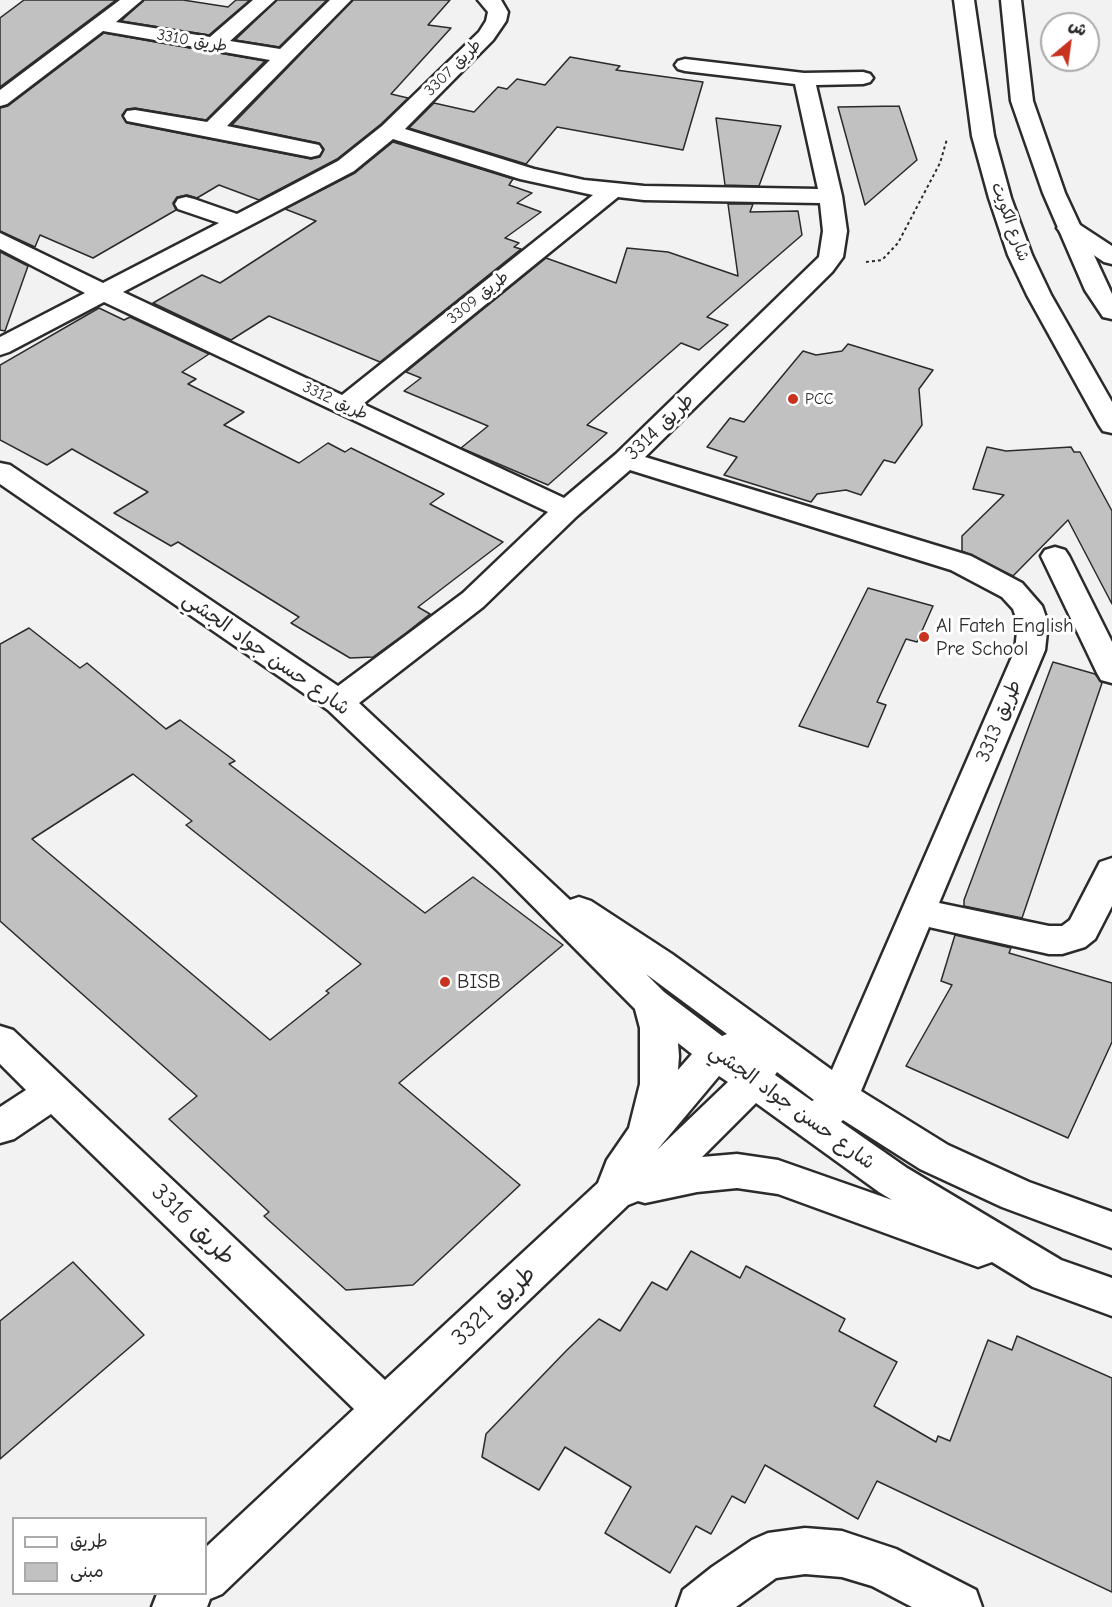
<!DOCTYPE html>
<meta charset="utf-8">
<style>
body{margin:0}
#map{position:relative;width:1112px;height:1607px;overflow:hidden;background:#f2f2f2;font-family:"Comic Neue","Playpen Sans Arabic",sans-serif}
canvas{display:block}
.legend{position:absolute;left:12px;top:1517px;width:195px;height:78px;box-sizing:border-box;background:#fff;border:2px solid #aaa;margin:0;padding:8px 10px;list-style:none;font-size:18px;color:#2b2b2b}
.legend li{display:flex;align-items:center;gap:12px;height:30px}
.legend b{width:30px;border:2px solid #aaa}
.north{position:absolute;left:1040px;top:12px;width:60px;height:60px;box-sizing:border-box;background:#fff;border:2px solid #aaa;border-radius:50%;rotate:29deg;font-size:16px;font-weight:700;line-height:24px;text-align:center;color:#2b2b2b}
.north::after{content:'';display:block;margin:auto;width:21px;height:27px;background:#c8321e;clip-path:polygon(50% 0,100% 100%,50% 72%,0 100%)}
</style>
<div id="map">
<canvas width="1112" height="1607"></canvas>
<ul class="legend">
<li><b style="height:8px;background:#fff"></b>طريق</li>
<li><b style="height:16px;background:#c1c1c1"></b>مبنى</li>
</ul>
<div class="north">ش</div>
</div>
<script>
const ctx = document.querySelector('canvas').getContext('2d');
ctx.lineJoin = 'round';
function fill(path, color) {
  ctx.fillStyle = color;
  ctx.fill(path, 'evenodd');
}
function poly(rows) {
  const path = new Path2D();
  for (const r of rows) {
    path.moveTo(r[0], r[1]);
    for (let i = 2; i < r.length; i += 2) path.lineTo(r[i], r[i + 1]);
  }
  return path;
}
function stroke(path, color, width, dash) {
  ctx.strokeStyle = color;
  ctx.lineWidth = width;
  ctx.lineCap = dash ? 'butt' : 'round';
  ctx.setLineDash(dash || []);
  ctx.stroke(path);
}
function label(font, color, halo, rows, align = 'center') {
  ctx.font = font + ' "Comic Neue","Playpen Sans Arabic",sans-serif';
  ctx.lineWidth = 6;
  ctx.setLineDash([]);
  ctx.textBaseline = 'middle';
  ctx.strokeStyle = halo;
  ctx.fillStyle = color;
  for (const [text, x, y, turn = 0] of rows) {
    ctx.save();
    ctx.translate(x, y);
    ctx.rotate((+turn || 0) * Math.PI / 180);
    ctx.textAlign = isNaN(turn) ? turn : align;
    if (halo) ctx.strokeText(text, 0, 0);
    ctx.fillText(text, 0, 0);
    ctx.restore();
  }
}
const building = poly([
 [24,0,116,0,0,87,0,18,24,0],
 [144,0,183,0,228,7,236,0,250,0,209,35,121,21,144,0],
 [277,0,327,0,279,47,235,40,277,0],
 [353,0,450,0,428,25,451,28,391,94,408,98,381,124,337,159,259,200,219,185,197,198,187,195,177,197,173,203,176,210,93,258,40,235,35,247,0,231,0,108,8,106,104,33,265,61,206,120,135,108,127,109,122,115,127,123,311,159,320,157,324,149,319,143,232,125,353,0],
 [570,57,620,66,616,70,703,82,683,150,557,127,526,164,409,128,434,103,474,112,498,87,507,89,517,79,545,85,570,57],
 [899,106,917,160,865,205,838,107,899,106],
 [716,118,781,126,759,186,725,185,716,118],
 [393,142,513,179,509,185,532,193,517,203,541,212,505,238,519,243,514,247,521,249,380,362,269,316,231,340,153,303,202,275,220,283,316,221,285,209,355,173,393,142],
 [728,204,753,204,750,212,798,211,802,235,707,317,728,325,699,350,681,343,587,425,607,433,548,485,461,448,488,426,404,391,421,378,406,372,546,258,616,283,627,248,668,252,738,276,728,204],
 [0,252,28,266,5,331,0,330,0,252],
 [99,308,124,320,130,317,209,354,182,372,196,379,188,384,244,412,224,425,299,463,328,443,345,452,351,448,444,494,430,504,503,542,418,607,430,614,406,633,373,657,350,658,291,623,299,617,178,542,171,546,114,513,148,492,72,449,47,465,0,440,0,365,99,308],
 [848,344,933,370,919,389,922,425,895,463,884,460,861,495,846,490,817,494,811,502,724,475,737,457,707,447,730,418,744,422,803,351,816,355,842,351,848,344],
 [987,447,1006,451,1071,447,1074,452,1080,452,1112,511,1112,604,1068,520,1013,576,962,551,962,536,1004,495,973,489,987,447],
 [868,588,933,606,917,642,906,639,877,702,886,705,868,747,799,726,868,588],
 [29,628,80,668,87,663,166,729,180,720,235,761,229,764,425,913,473,877,563,945,399,1083,520,1185,413,1285,346,1290,264,1216,269,1212,169,1119,197,1096,0,921,0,644,29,628],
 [133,774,192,821,186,825,361,964,326,991,329,993,270,1040,32,839,133,774],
 [1053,662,1095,674,1102,683,1022,918,964,906,964,900,1053,662],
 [955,935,1011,948,1009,953,1112,983,1112,1042,1068,1138,906,1066,952,985,941,981,955,935],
 [691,1251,740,1278,746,1266,845,1319,839,1331,897,1362,874,1406,936,1442,938,1436,950,1441,988,1340,1012,1350,1017,1336,1112,1378,1112,1592,877,1481,858,1519,765,1465,745,1503,732,1496,711,1534,696,1526,670,1573,605,1533,631,1487,565,1447,539,1490,482,1457,486,1434,566,1351,599,1319,620,1331,652,1282,667,1290,691,1251],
 [73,1262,144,1335,0,1459,0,1321,73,1262]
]);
fill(building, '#c1c1c1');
stroke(building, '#2b2b2b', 1.5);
const minor = poly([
 [120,0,142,0,116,22,210,37,253,0,275,0,230,41,280,49,330,0,351,0,227,126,319,145,322,150,319,155,311,157,127,121,124,116,127,111,135,110,207,122,270,60,103,31,7,104,0,106,0,90,120,0],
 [478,0,501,0,508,12,506,21,493,40,405,129,534,169,584,180,644,186,818,189,795,84,685,71,678,69,675,65,678,61,685,59,804,73,863,72,870,74,873,78,870,82,863,84,816,85,842,196,847,231,843,257,832,272,645,457,971,556,1022,583,1042,606,1048,623,1045,650,939,903,1049,926,1062,926,1070,920,1100,862,1112,858,1112,906,1095,939,1085,947,1062,954,1049,954,929,927,861,1091,948,1145,1029,1182,1112,1212,1112,1248,1002,1207,920,1169,843,1120,841,1122,907,1168,1061,1260,1112,1278,1112,1316,1033,1287,992,1262,978,1267,778,1194,737,1188,697,1192,645,1203,638,1201,628,1205,222,1594,210,1599,207,1607,152,1607,157,1594,206,1594,206,1547,354,1409,51,1114,14,1139,0,1143,0,1107,26,1090,0,1064,0,1026,13,1030,385,1380,598,1183,607,1160,629,1128,640,1084,640,1028,635,1009,499,872,328,710,0,484,0,463,10,465,338,686,463,593,548,512,104,302,9,352,0,355,0,337,85,293,0,249,0,233,103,283,219,223,178,209,175,204,178,199,186,197,194,199,237,214,338,161,382,126,479,32,486,21,488,12,478,0],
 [393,139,520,179,593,195,342,395,123,292,354,171,393,139],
 [618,197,644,200,820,203,823,231,819,257,616,454,564,498,363,404,618,197],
 [630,470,951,570,1002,597,1013,609,1018,623,1015,650,832,1070,672,954,591,901,579,897,570,900,359,703,483,607,577,516,630,470],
 [645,973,646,974,727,1034,722,1036,664,992,645,973],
 [678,1043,692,1054,678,1070,679,1056,678,1043],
 [777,1072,814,1100,812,1101,775,1075,777,1072],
 [719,1076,728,1082,657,1150,719,1076],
 [756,1103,879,1192,892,1200,778,1160,737,1154,702,1157,756,1103],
 [1069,221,1077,223,1112,246,1112,264,1104,262,1061,233,1057,228,1061,223,1069,221],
 [1055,547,1065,550,1069,556,1112,642,1112,683,1101,680,1097,673,1041,556,1045,550,1055,547],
 [805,1528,842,1531,896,1549,976,1590,982,1607,912,1607,872,1586,842,1577,805,1574,776,1578,736,1607,677,1607,683,1590,712,1567,752,1540,768,1533,805,1528]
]);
const major = poly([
 [954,0,974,0,994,136,1011,198,1032,255,1051,295,1112,402,1112,433,1103,431,1099,425,1027,295,1008,255,989,198,972,136,954,0],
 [1001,0,1021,0,1033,101,1065,193,1112,294,1112,319,1103,317,1085,290,1043,193,1011,101,1001,0]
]);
stroke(minor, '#2b2b2b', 5);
stroke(major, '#2b2b2b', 5);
stroke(poly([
 [866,262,882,260,898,243,940,163,947,139]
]), '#2b2b2b', 2, [3, 3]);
fill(minor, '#fff');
fill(major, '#fff');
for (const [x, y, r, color] of [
 [793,399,6,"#c8321e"],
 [924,637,6,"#c8321e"],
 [445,982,6,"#c8321e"]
]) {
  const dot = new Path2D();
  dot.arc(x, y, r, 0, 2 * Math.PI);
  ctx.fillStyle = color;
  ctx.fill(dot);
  stroke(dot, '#fff', 2);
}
label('16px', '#2b2b2b', '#fff', [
 ["طريق 3310",192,41,10],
 ["طريق 3307",453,68,-45],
 ["شارع الكويت",1010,222,70],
 ["طريق 3309",478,298,-39],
 ["طريق 3312",335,401,25]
]);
label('16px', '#2b2b2b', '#fff', [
 ["PCC",805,399]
], 'left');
label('20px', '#2b2b2b', '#fff', [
 ["طريق 3314",660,427,-44],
 ["شارع حسن جواد الجشي",266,654,35],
 ["طريق 3313",999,721,-67],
 ["شارع حسن جواد الجشي",792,1107,36]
]);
label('20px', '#2b2b2b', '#fff', [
 ["Al Fateh English",936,626],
 ["Pre School",936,649],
 ["BISB",457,982]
], 'left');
label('24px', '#2b2b2b', '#fff', [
 ["طريق 3316",193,1225,44],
 ["طريق 3321",494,1306,-43]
]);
</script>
